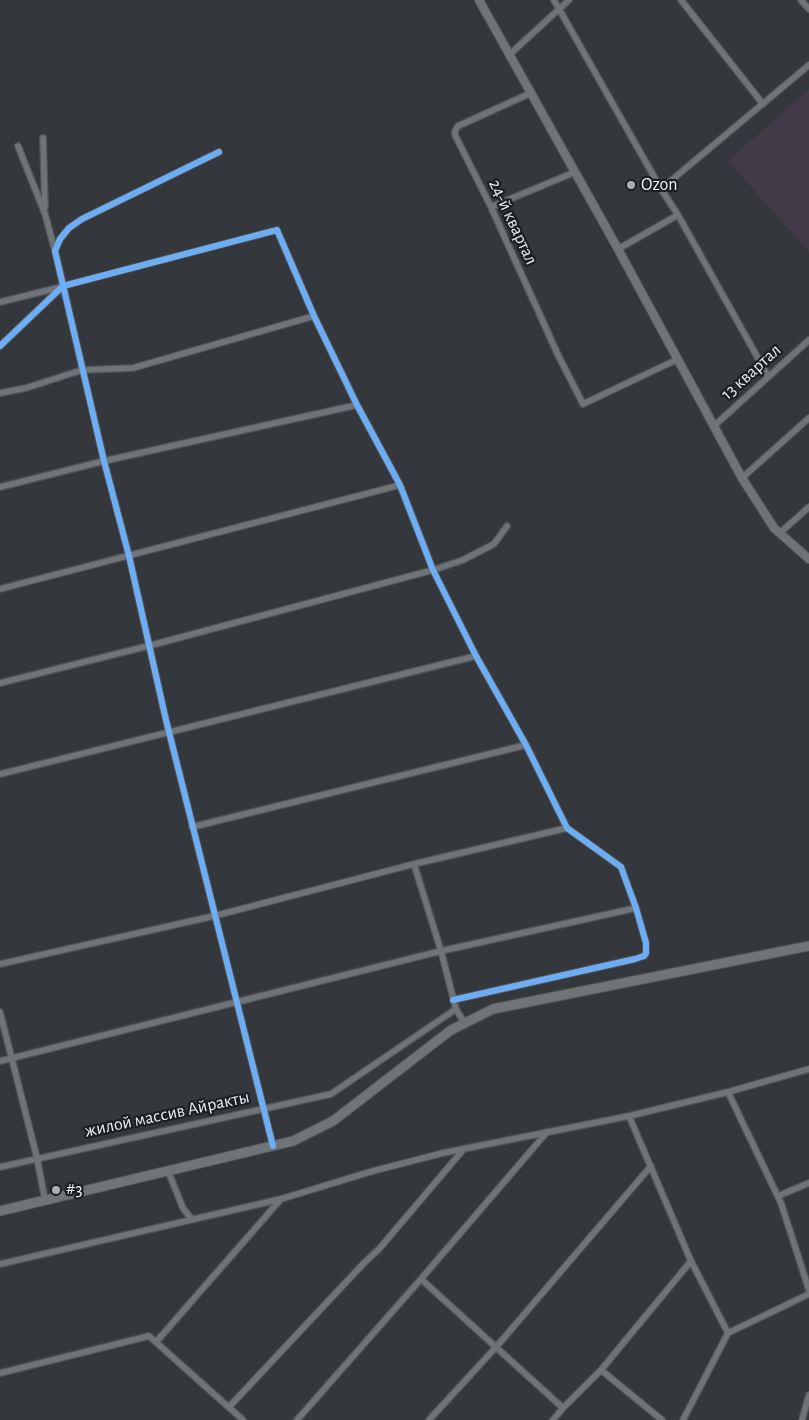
<!DOCTYPE html>
<meta charset="utf-8">
<style>
body{margin:0}
canvas{display:block;background:#34373c}
</style>
<canvas width="809" height="1420"></canvas>
<script>
const ctx = document.querySelector('canvas').getContext('2d');
ctx.lineJoin = 'round';
function fill(path, color) {
  ctx.fillStyle = color;
  ctx.fill(path, 'evenodd');
}
function poly(rows) {
  const path = new Path2D();
  for (const r of rows) {
    path.moveTo(r[0], r[1]);
    for (let i = 2; i < r.length; i += 2) path.lineTo(r[i], r[i + 1]);
  }
  return path;
}
function stroke(path, color, width, dash) {
  ctx.strokeStyle = color;
  ctx.lineWidth = width;
  ctx.lineCap = dash ? 'butt' : 'round';
  ctx.setLineDash(dash || []);
  ctx.stroke(path);
}
function label(font, color, halo, rows, align = 'center') {
  ctx.font = font + ' "Alegreya Sans",sans-serif';
  ctx.lineWidth = 4.5;
  ctx.setLineDash([]);
  ctx.textBaseline = 'middle';
  ctx.strokeStyle = halo;
  ctx.fillStyle = color;
  for (const [text, x, y, turn = 0] of rows) {
    ctx.save();
    ctx.translate(x, y);
    ctx.rotate((+turn || 0) * Math.PI / 180);
    ctx.textAlign = isNaN(turn) ? turn : align;
    if (halo) ctx.strokeText(text, 0, 0);
    ctx.fillText(text, 0, 0);
    ctx.restore();
  }
}
fill(poly([
 [809,89,809,252,728,161]
]), '#433a47');
const minor = poly([
 [554,0,661,189],
 [681,0,763,104],
 [801,0,809,9],
 [509,55,569,0],
 [531,93,458,126,455,131,455,135,491,207,559,357,583,404,678,359],
 [43,138,45,207],
 [18,146,45,214,55,251],
 [219,152,82,219,69,228,60,239,55,251,104,461,129,556,166,720,273,1146],
 [491,207,575,172],
 [678,215,768,376],
 [618,249,678,215,661,189,809,65],
 [0,302,61,287],
 [0,346,63,286,277,230,314,316,357,405,400,485,433,570,476,656,526,745,567,828,621,867,636,908,646,943,646,953,644,956,635,959,453,1000],
 [0,393,26,388,82,370,133,368,314,316],
 [714,426,809,340],
 [742,478,809,418],
 [0,487,104,461,357,405],
 [780,533,809,507],
 [0,589,400,485],
 [0,683,148,646,433,570,463,560,494,544,507,526],
 [0,774,476,656],
 [192,827,526,745],
 [0,964,214,916,414,864,567,828],
 [456,1009,465,1024],
 [0,1012,37,1158,45,1200],
 [0,1061,441,951,636,908],
 [728,1092,781,1203,809,1290],
 [629,1116,728,1092,809,1069],
 [0,1167,331,1094,456,1009,441,951,414,864],
 [168,1171,183,1208,189,1216,193,1219],
 [778,1196,809,1183],
 [0,1264,281,1199,373,1171,443,1153,629,1116,691,1261,728,1333,683,1420],
 [421,1279,563,1408,601,1370,662,1420],
 [728,1333,809,1294],
 [156,1342,281,1199],
 [601,1370,691,1261],
 [0,1373,149,1336,243,1420],
 [229,1407,364,1263,379,1249,463,1150],
 [297,1420,421,1279,547,1132],
 [429,1420,497,1346,651,1166],
 [553,1420,563,1408],
 [802,1420,809,1395]
]);
const tertiary = poly([
 [479,0,618,249,742,478,774,528,809,559]
]);
const secondary = poly([
 [0,1211,293,1141,333,1121,451,1030,493,1009,809,946]
]);
stroke(minor, '#525559', 8);
stroke(tertiary, '#525559', 10);
stroke(secondary, '#525559', 11);
stroke(minor, '#707377', 5.5);
stroke(tertiary, '#707377', 8);
stroke(secondary, '#707377', 9);
stroke(poly([
 [219,152,82,219,69,228,60,239,55,251,104,461,129,556,166,720,273,1146],
 [0,346,63,286,277,230,314,316,357,405,400,485,433,570,476,656,526,745,567,828,621,867,636,908,646,943,646,953,644,956,635,959,453,1000]
]), '#6dadf4', 6);
for (const [x, y, r, color] of [
 [631,185,5,"#aaaeb3"],
 [56,1190,5,"#aaaeb3"]
]) {
  const dot = new Path2D();
  dot.arc(x, y, r, 0, 2 * Math.PI);
  ctx.fillStyle = color;
  ctx.fill(dot);
  stroke(dot, '#1b1e22', 2);
}
label('18px', '#e9eef3', '#1b1e22', [
 ["Ozon",641,185],
 ["#3",66,1190]
], 'left');
label('18px', '#e9eef3', '#1b1e22', [
 ["24-й квартал",513,222,65],
 ["13 квартал",751,372,-42],
 ["жилой массив Айракты",167,1114,-12]
]);
</script>
